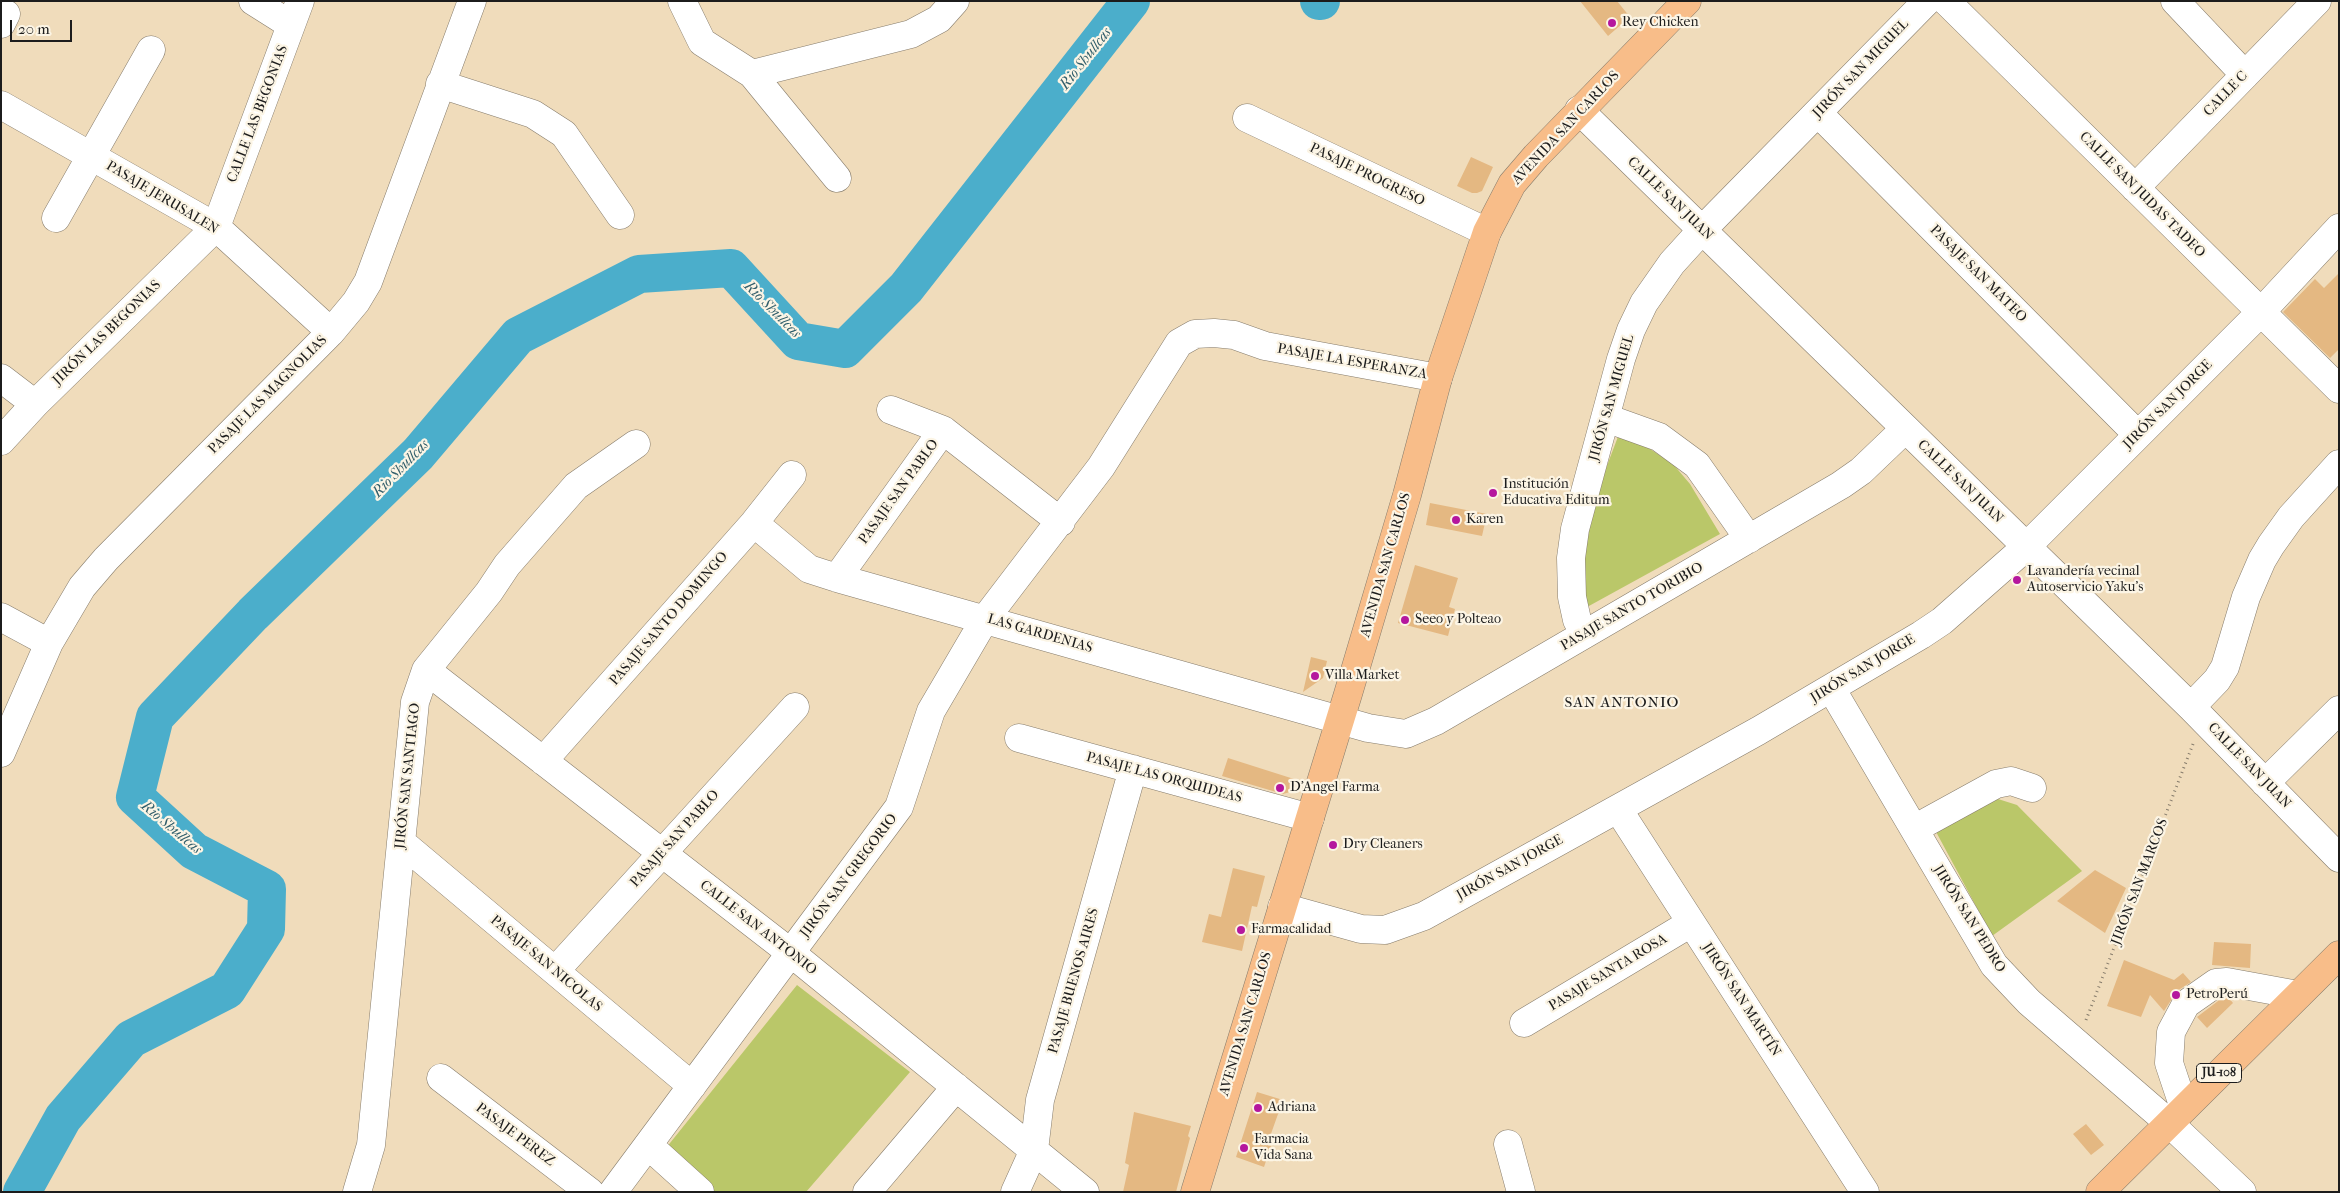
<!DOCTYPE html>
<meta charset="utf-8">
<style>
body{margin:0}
#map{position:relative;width:2340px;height:1193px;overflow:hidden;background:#f0dcbb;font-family:"IM FELL French Canon",serif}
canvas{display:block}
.frame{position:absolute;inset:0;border:2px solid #1c1c1c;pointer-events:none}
.scale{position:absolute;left:10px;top:20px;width:62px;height:22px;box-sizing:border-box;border:2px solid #1c1c1c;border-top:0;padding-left:6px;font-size:15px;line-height:18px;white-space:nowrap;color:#1c1c1c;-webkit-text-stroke:4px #fcf5e5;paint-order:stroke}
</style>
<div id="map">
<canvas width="2340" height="1193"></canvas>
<div class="frame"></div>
<div class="scale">20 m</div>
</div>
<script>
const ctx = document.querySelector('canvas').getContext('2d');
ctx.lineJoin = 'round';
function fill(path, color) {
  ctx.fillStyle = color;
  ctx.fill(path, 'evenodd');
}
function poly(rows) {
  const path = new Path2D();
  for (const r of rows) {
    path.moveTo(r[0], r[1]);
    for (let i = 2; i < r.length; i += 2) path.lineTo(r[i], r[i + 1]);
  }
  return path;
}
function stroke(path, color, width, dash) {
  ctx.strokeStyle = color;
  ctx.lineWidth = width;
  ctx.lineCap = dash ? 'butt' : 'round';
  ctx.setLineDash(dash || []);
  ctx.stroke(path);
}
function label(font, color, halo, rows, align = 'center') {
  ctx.font = font + ' "IM FELL French Canon",serif';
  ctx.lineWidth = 4.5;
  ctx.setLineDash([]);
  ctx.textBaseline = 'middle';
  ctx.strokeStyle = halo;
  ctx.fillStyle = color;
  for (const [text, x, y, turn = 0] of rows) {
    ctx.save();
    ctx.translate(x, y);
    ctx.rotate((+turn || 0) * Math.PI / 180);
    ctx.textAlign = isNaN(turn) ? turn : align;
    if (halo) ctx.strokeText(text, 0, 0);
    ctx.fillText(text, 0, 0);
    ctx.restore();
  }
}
fill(poly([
 [1619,434,1647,447,1673,464,1690,484,1720,534,1578,612,1586,521],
 [1998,799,2017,805,2082,871,1992,936,1934,828,1969,808],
 [797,985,910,1072,806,1192,715,1192,666,1148]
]), '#bac769');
stroke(poly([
 [1319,1,1321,1],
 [22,1192,63,1118,131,1039,227,990,266,929,267,889,194,851,135,797,155,717,253,614,418,454,518,336,639,274,731,268,798,341,845,349,906,288,1131,1]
]), '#4baecb', 38);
fill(poly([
 [1580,1,1617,1,1630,17,1608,36],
 [1471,157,1493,167,1482,191,1477,193,1472,193,1457,186],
 [2339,273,2339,349,2330,358,2283,312,2315,279,2324,288],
 [1430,503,1487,514,1482,536,1426,525],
 [1415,565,1458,578,1449,607,1455,609,1448,636,1398,623],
 [1311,657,1327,661,1323,678,1303,692],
 [1228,758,1294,779,1290,792,1283,794,1222,776],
 [1233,868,1265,876,1257,907,1252,906,1242,951,1202,942,1209,914,1221,917],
 [2095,870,2126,888,2105,933,2057,901],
 [2214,942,2251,944,2250,968,2212,965],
 [2124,960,2174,980,2183,973,2191,982,2177,991,2164,1011,2150,995,2141,1017,2107,1006],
 [2222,998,2229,998,2233,1003,2207,1028,2197,1017],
 [1257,1092,1283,1100,1267,1145,1271,1146,1264,1167,1236,1157],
 [1134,1112,1191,1126,1188,1136,1190,1138,1176,1192,1123,1192,1129,1165,1125,1163],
 [2086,1124,2104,1145,2091,1155,2073,1134]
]), '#e4b882');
const minor = poly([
 [253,1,291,25],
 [682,1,702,42,752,74,837,178],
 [1946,1,2339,389],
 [2175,1,2245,75],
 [1,24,6,14],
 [752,74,911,34,939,19,955,1],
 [440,84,533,114,564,134,620,215],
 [1,105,216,227,331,332],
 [1579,110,2191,707,2339,858],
 [1818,113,2138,435],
 [1247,118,1487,232],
 [2135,188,2317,1],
 [56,218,151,50],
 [1,378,35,404],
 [891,410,943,430,1061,522],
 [1606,418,1659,437,1697,465,1749,539],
 [1,441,35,404,216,227,300,1],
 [754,523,809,569,837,578,1368,728,1406,734,1436,721,1841,485,1861,471,1905,429],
 [837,578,943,430],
 [1,617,49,643],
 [1585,634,1577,620,1572,597,1571,558,1575,529,1621,359,1631,330,1644,303,1672,263,1702,230,1927,1],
 [426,670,791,953,1085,1192],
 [1831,688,1994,965,2029,1002,2169,1123,2242,1192],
 [2191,707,2217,680,2225,667,2246,597,2262,560,2271,545,2291,517,2339,464],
 [1019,738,1310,818],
 [1,753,49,643,82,587,106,559,331,332,356,302,368,282,472,1],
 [543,761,754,523,792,475],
 [2265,783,2339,710],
 [1618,809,1865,1192],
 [1914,829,1996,784,2011,781,2032,788],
 [401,842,692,1086],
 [1282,907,1361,929,1385,930,1424,916,1758,731,1921,635,1942,621,2026,547,2261,312,2339,228],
 [555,971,795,707],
 [1524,1023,1691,923],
 [441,1078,590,1192],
 [2184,1108,2169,1063,2171,1032,2186,1004,2216,983,2227,982,2298,995],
 [1508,1144,1521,1192],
 [648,1145,700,1192],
 [357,1192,371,1145,415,702,426,670,489,592,507,565,576,486,636,444],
 [613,1192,899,807,931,711,985,619,1101,467,1179,343,1195,334,1214,333,1234,335,1265,346,1438,378],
 [867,1192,956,1087],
 [1015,1192,1034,1150,1040,1100,1133,769]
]);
const major = poly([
 [1195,1192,1348,694,1407,495,1438,378,1487,232,1512,184,1536,156,1687,1],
 [2100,1192,2339,955]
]);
stroke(minor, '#867c6c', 29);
stroke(major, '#867c6c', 29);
stroke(poly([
 [2086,1020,2193,744]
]), '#867c6c', 3, [1, 4]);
stroke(minor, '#fff', 28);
stroke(major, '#f8bd89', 28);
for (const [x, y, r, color] of [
 [1612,23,5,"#b5179e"],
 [1493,493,5,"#b5179e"],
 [1456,520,5,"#b5179e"],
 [2017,580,5,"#b5179e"],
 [1405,620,5,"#b5179e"],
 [1315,676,5,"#b5179e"],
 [1280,788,5,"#b5179e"],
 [1333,845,5,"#b5179e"],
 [1241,930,5,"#b5179e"],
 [2176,995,5,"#b5179e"],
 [1258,1108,5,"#b5179e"],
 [1244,1148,5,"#b5179e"]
]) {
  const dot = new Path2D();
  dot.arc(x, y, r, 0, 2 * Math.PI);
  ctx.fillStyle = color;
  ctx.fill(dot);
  stroke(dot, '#fcf5e5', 2);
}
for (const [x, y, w] of [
 [2219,1073,45]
]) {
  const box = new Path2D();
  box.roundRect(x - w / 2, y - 9.5, w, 19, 4);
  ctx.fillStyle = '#fcf5e5';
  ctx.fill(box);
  stroke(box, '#1c1c1c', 1);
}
label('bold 12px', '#1c1c1c', null, [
 ["JU-108",2219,1073]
]);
label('14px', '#1c1c1c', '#fcf5e5', [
 ["Rey Chicken",1622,23],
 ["Institución",1503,485],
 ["Educativa Editum",1503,501],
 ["Karen",1466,520],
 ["Lavandería vecinal",2027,572],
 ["Autoservicio Yaku's",2027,588],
 ["Seeo y Polteao",1415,620],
 ["Villa Market",1325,676],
 ["D'Angel Farma",1290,788],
 ["Dry Cleaners",1343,845],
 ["Farmacalidad",1251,930],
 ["PetroPerú",2186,995],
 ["Adriana",1268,1108],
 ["Farmacia",1254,1140],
 ["Vida Sana",1254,1156]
], 'left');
label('14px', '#1c1c1c', '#fcf5e5', [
 ["JIRÓN SAN MIGUEL",1861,69,-46],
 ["CALLE C",2226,94,-46],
 ["CALLE LAS BEGONIAS",258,114,-69],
 ["AVENIDA SAN CARLOS",1566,128,-47],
 ["PASAJE PROGRESO",1367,175,26],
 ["CALLE SAN JUDAS TADEO",2142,195,45],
 ["PASAJE JERUSALEN",162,198,31],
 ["CALLE SAN JUAN",1670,199,44],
 ["PASAJE SAN MATEO",1978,274,45],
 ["JIRÓN LAS BEGONIAS",107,333,-44],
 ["PASAJE LA ESPERANZA",1352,362,10],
 ["PASAJE LAS MAGNOLIAS",268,395,-45],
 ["JIRÓN SAN MIGUEL",1612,398,-74],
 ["JIRÓN SAN JORGE",2168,405,-45],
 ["CALLE SAN JUAN",1960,482,44],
 ["PASAJE SAN PABLO",899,492,-54],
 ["AVENIDA SAN CARLOS",1386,565,-74],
 ["PASAJE SANTO TORIBIO",1632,607,-30],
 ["PASAJE SANTO DOMINGO",669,619,-49],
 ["LAS GARDENIAS",1040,634,16],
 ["JIRÓN SAN JORGE",1863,669,-31],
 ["CALLE SAN JUAN",2249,766,46],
 ["JIRÓN SAN SANTIAGO",408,776,-84],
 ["PASAJE LAS ORQUIDEAS",1164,778,15],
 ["PASAJE SAN PABLO",675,839,-48],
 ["JIRÓN SAN JORGE",1510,868,-29],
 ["JIRÓN SAN GREGORIO",849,876,-53],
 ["JIRÓN SAN MARCOS",2140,882,-69],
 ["JIRÓN SAN PEDRO",1969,919,58],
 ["CALLE SAN ANTONIO",758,928,38],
 ["PASAJE SAN NICOLAS",546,964,40],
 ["PASAJE SANTA ROSA",1608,973,-31],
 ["PASAJE BUENOS AIRES",1074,981,-74],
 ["JIRÓN SAN MARTÍN",1741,1000,57],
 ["AVENIDA SAN CARLOS",1246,1024,-73],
 ["PASAJE PEREZ",515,1135,37]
]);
label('italic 15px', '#315e6b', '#fcf5e5', [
 ["Rio Shullcas",1086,59,-52],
 ["Rio Shullcas",772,310,45],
 ["Rio Shullcas",401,469,-46],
 ["Rio Shullcas",171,828,40]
]);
ctx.letterSpacing = '1px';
label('15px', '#1c1c1c', '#fcf5e5', [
 ["SAN ANTONIO",1622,703]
]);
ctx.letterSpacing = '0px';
</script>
